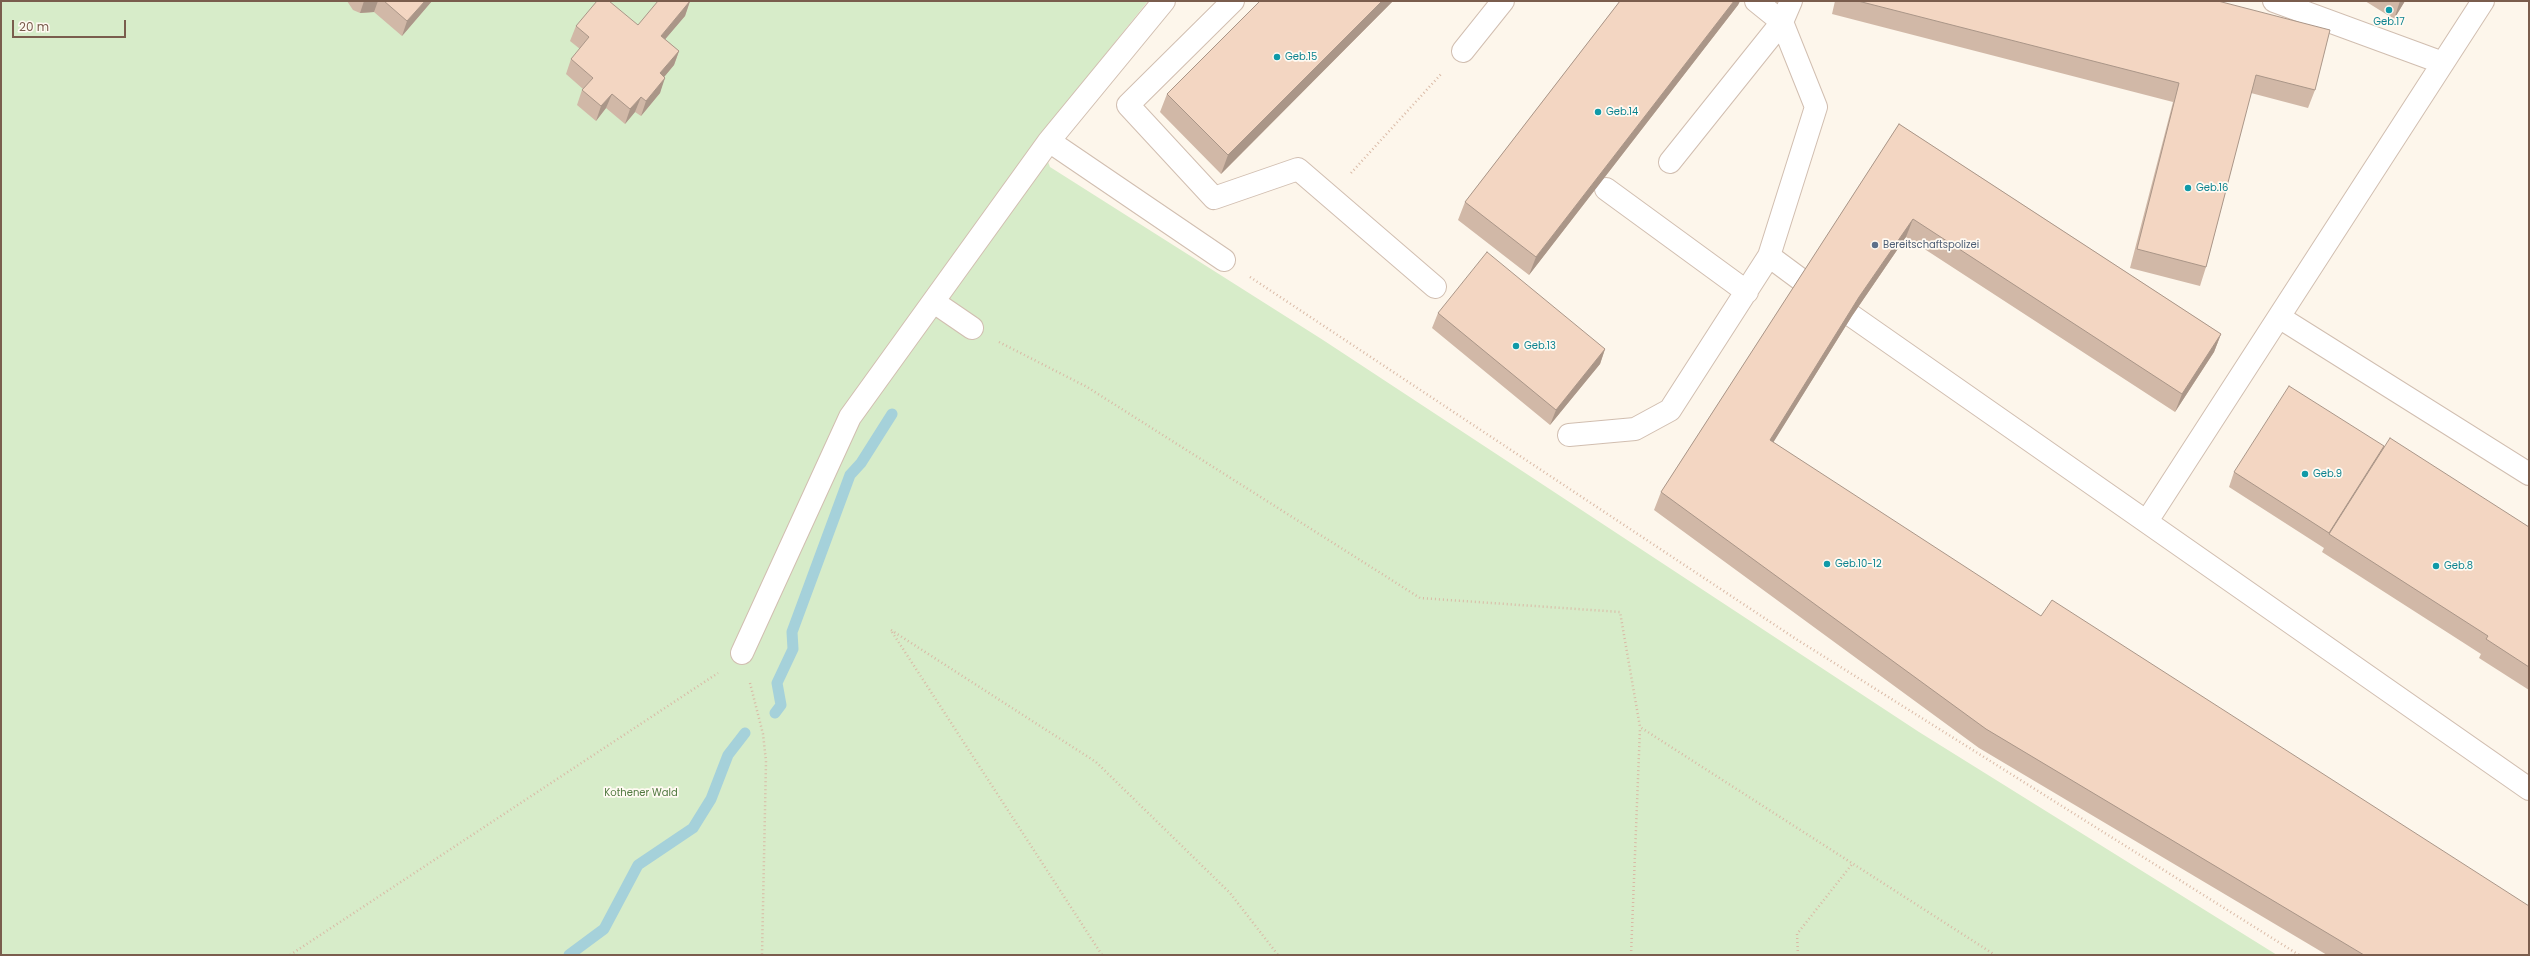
<!DOCTYPE html>
<style>
body{margin:0}
#map{position:relative;width:2530px;height:956px;overflow:hidden;background:#fdf6eb;font-family:Poppins,sans-serif}
canvas{display:block}
.frame{position:absolute;inset:0;border:2px solid #7a5d4d;pointer-events:none}
.scale{position:absolute;left:12px;top:20px;width:114px;height:18px;box-sizing:border-box;border:2px solid #7a5d4d;border-top:0;padding-left:5px;font-size:12px;line-height:14px;white-space:nowrap;color:#7a5d4d;-webkit-text-stroke:3px #fffaf2;paint-order:stroke}
</style>
<div id="map">
<canvas width="2530" height="956"></canvas>
<div class="frame"></div>
<div class="scale">20 m</div>
</div>
<script>
const ctx = document.querySelector('canvas').getContext('2d');
ctx.lineJoin = 'round';
function fill(path, color) {
  ctx.fillStyle = color;
  ctx.fill(path, 'evenodd');
}
function poly(rows) {
  const path = new Path2D();
  for (const r of rows) {
    path.moveTo(r[0], r[1]);
    for (let i = 2; i < r.length; i += 2) path.lineTo(r[i], r[i + 1]);
  }
  return path;
}
function stroke(path, color, width, dash) {
  ctx.strokeStyle = color;
  ctx.lineWidth = width;
  ctx.lineCap = dash ? 'butt' : 'round';
  ctx.setLineDash(dash || []);
  ctx.stroke(path);
}
function label(font, color, halo, rows, align = 'center') {
  ctx.font = font + ' Poppins,sans-serif';
  ctx.lineWidth = 3.5;
  ctx.setLineDash([]);
  ctx.textBaseline = 'middle';
  ctx.strokeStyle = halo;
  ctx.fillStyle = color;
  for (const [text, x, y, turn = 0] of rows) {
    ctx.save();
    ctx.translate(x, y);
    ctx.rotate((+turn || 0) * Math.PI / 180);
    ctx.textAlign = isNaN(turn) ? turn : align;
    if (halo) ctx.strokeText(text, 0, 0);
    ctx.fillText(text, 0, 0);
    ctx.restore();
  }
}
fill(poly([
 [1,1,1148,1,1039,137,1050,167,1323,340,1919,732,2277,955,1,955]
]), '#d7ecc9');
stroke(poly([
 [775,713,781,705,777,683,793,649,792,632,850,475,861,463,892,414],
 [569,955,604,929,638,865,693,828,711,799,728,755,745,733]
]), '#a5d1da', 11);
const service = poly([
 [1233,1,1128,105,1214,198,1298,169,1435,287],
 [2274,1,2443,63],
 [1463,51,1503,1],
 [1049,141,1224,260],
 [1670,162,1782,22,1791,1],
 [1606,189,1747,292],
 [1769,256,1804,282],
 [934,302,972,328],
 [1852,316,2529,789],
 [2279,317,2529,474],
 [1569,435,1635,429,1670,410,1769,256,1816,107,1782,22,1756,1],
 [2147,521,2483,1],
 [742,653,850,417,1049,141,1164,1]
]);
stroke(service, '#d1beb0', 24);
stroke(poly([
 [1351,173,1442,73],
 [1250,277,1796,639,2299,955],
 [999,342,1087,387,1420,598,1620,612,1640,727,1995,955],
 [891,630,1096,762,1230,893,1278,955],
 [892,632,1102,955],
 [750,683,763,734,766,761,762,955],
 [290,955,718,673],
 [1631,955,1640,728],
 [1798,955,1797,934,1853,863]
]), '#d9b9a5', 2.5, [1, 3]);
stroke(service, '#fff', 22);
fill(poly([
 [347,1,432,1,402,36,374,12,360,13,353,10],
 [690,1,685,16,665,39,679,51,674,65,664,77,660,93,641,116,635,112,625,124,606,108,596,121,577,105,582,90,583,89,566,74,571,59,580,49,570,41,576,26,638,25],
 [1393,1,1221,174,1160,112,1167,94],
 [1620,1,1740,1,1738,5,1529,275,1458,220,1465,202],
 [1835,1,2218,1,2315,90,2308,108,2251,93,2206,267,2200,286,2130,268,2173,102,1832,14],
 [2365,1,2405,1,2394,19],
 [1899,124,2221,334,2214,352,2175,412,1906,237,1852,316,1773,442,2529,955,2327,955,1979,748,1654,510,1661,492],
 [1438,313,1605,349,1600,364,1550,425,1432,328],
 [2385,446,2529,527,2529,690,2479,658,2481,654,2322,552,2324,548,2229,487,2234,472]
]), '#d1b8a7');
fill(poly([
 [364,1,378,1,374,12,360,13],
 [425,1,432,1,402,36,407,21],
 [690,1,685,16,656,50,661,36],
 [1382,1,1393,1,1221,174,1228,155],
 [1734,1,1740,1,1738,5,1529,275,1536,257],
 [2400,1,2405,1,2394,19],
 [679,51,674,65,655,88,660,73],
 [665,78,660,93,641,116,646,101],
 [612,94,606,108,596,121,601,106],
 [641,97,635,112,625,124,630,109],
 [1913,219,1906,237,1852,316,1763,459,1770,440,1859,297],
 [2221,334,2214,352,2175,412,2182,394],
 [1605,349,1600,364,1550,425,1556,410]
]), '#aa9688');
const building = poly([
 [384,1,425,1,407,21,384,1],
 [597,1,609,1,638,25,658,1,690,1,661,36,679,51,660,73,665,78,646,101,641,97,630,109,612,94,601,106,582,90,593,78,571,59,589,37,576,26,597,1],
 [1260,1,1382,1,1228,155,1167,94,1260,1],
 [1620,1,1734,1,1536,257,1465,202,1620,1],
 [1858,1,2218,1,2330,30,2315,90,2256,75,2206,267,2137,249,2179,83,1858,1],
 [1899,124,2221,334,2182,394,1913,219,1859,297,1770,440,2041,616,2052,600,2529,906,2529,955,2364,955,1986,729,1661,492,1899,124],
 [1487,252,1605,349,1556,410,1438,313,1487,252],
 [2289,386,2384,446,2329,533,2234,472,2289,386],
 [2390,438,2529,527,2529,667,2486,639,2488,636,2329,534,2390,438]
]);
fill(building, '#f3d6c2');
stroke(building, '#aa9688', 1);
for (const [x, y, r, color] of [
 [2389,10,4,"#0f9aa8"],
 [1277,57,4,"#0f9aa8"],
 [1598,112,4,"#0f9aa8"],
 [2188,188,4,"#0f9aa8"],
 [1875,245,4,"#5c6f8a"],
 [1516,346,4,"#0f9aa8"],
 [2305,474,4,"#0f9aa8"],
 [1827,564,4,"#0f9aa8"],
 [2436,566,4,"#0f9aa8"]
]) {
  const dot = new Path2D();
  dot.arc(x, y, r, 0, 2 * Math.PI);
  ctx.fillStyle = color;
  ctx.fill(dot);
  stroke(dot, '#fffaf2', 1.5);
}
label('10px', '#0d838f', '#fffaf2', [
 ["Geb.17",2389,22,"center"],
 ["Geb.15",1285,57],
 ["Geb.14",1606,112],
 ["Geb.16",2196,188],
 ["Geb.13",1524,346],
 ["Geb.9",2313,474],
 ["Geb.10-12",1835,564],
 ["Geb.8",2444,566]
], 'left');
label('10px', '#4e5e75', '#fffaf2', [
 ["Bereitschaftspolizei",1883,245]
], 'left');
label('10px', '#527a41', '#fffaf2', [
 ["Kothener Wald",641,793]
]);
</script>
